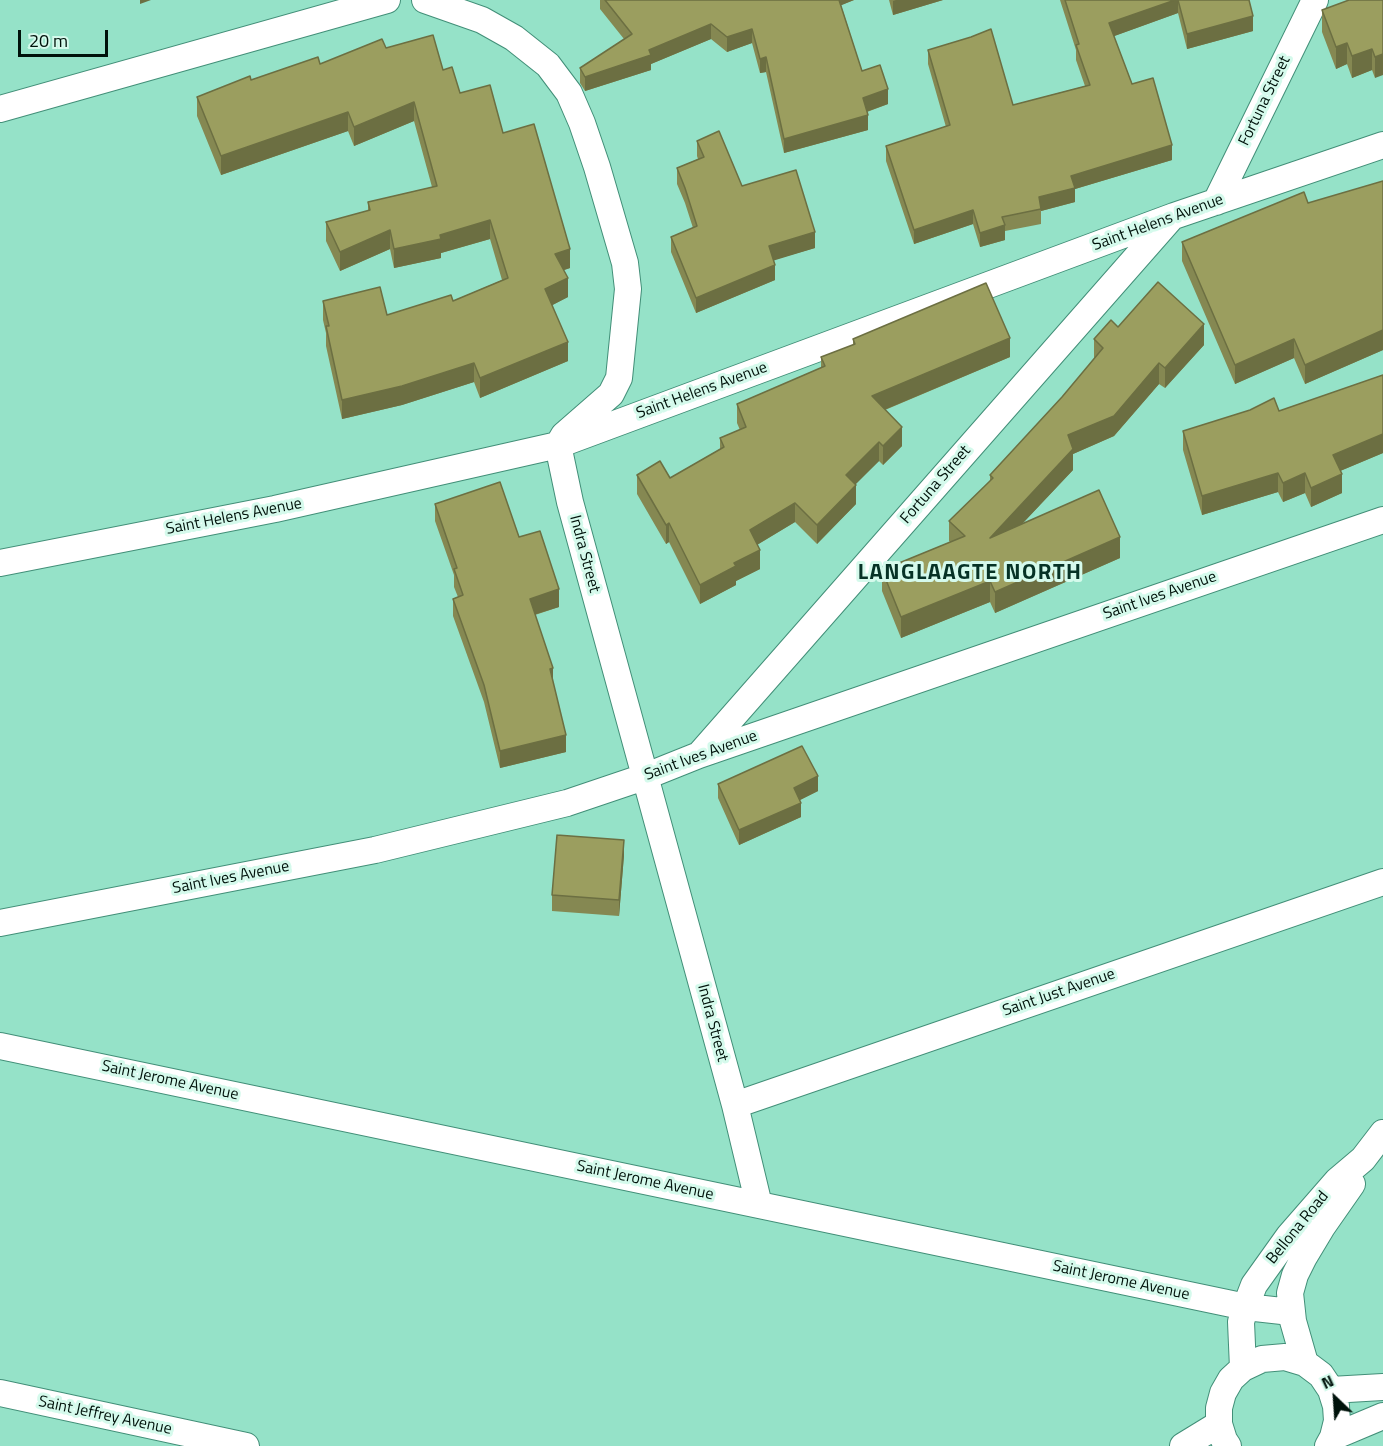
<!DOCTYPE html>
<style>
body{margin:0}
#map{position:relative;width:1383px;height:1446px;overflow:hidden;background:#95e2c8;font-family:"Titillium Web",sans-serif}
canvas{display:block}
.north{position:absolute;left:1305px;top:1368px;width:60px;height:60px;-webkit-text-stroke:4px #d5faec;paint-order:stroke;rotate:335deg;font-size:16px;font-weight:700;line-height:24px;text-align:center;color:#00120b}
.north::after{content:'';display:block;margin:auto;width:21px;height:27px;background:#00120b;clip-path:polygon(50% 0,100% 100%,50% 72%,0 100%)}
.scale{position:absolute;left:18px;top:30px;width:90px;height:27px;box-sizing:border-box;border:3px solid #00120b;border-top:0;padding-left:8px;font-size:18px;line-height:21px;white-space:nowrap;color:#00120b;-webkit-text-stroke:4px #d5faec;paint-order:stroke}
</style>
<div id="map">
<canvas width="1383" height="1446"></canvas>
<div class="north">N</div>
<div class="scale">20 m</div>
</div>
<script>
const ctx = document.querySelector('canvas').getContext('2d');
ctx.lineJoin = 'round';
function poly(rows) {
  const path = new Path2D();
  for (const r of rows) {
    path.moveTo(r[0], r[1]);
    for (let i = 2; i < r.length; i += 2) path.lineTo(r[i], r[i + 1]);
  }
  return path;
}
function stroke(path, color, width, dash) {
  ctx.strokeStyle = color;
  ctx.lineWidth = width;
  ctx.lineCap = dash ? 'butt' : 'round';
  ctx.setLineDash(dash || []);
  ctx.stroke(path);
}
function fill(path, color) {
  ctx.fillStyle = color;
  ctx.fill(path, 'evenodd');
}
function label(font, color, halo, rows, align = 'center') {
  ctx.font = font + ' "Titillium Web",sans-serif';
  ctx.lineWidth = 6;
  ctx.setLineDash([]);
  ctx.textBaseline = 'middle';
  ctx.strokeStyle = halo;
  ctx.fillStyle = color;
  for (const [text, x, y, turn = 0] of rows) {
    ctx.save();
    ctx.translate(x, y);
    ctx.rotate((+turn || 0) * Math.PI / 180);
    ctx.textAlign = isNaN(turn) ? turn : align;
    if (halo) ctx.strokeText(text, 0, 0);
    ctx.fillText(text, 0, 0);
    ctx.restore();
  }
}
const minor = poly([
 [425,0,482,20,514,38,548,65,569,93,582,123,597,167,625,263,628,289,619,378,611,394,564,435,558,445,570,502,735,1105,759,1205],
 [0,109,387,0],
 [1216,202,1315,0],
 [0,563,275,509,558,445,1174,216,1383,145],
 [700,754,1171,218],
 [0,923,375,850,567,803,644,777,699,755,1383,520],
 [0,1046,1246,1307,1291,1312],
 [735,1105,1383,882],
 [1305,1363,1293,1321,1290,1293,1295,1275,1304,1257,1322,1227,1352,1184],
 [1243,1368,1241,1322,1244,1311,1254,1285,1289,1236,1337,1181,1363,1159,1383,1133],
 [1331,1390,1383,1387],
 [0,1393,246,1446],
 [1333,1437,1383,1416],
 [1183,1446,1219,1424],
 [1228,1446,1224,1440,1219,1424,1219,1408,1223,1393,1231,1379,1243,1368,1262,1359,1285,1357,1305,1363,1321,1375,1331,1390,1336,1406,1337,1421,1333,1437,1328,1446]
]);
stroke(minor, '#428f78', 28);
stroke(minor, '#fff', 26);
fill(poly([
 [600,0,854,0,841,5,862,71,888,104,867,112,868,130,784,153,766,72,760,73,752,43,727,52,711,39,651,64,651,70,585,91,580,83,580,68,624,39,600,9],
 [889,0,943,0,893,15],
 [1060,0,1249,0,1253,31,1187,49,1178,13,1114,36,1132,84,1172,160,1075,189,1075,202,1041,211,1041,224,1005,231,1005,240,980,247,973,224,914,244,886,161,886,146,946,127,928,64,928,50,1013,105,1085,86,1076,60,1076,50],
 [1383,0,1375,78,1372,70,1352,78,1347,64,1336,69,1322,32,1322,10],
 [386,48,443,70,460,93,503,133,570,268,564,270,568,297,552,305,568,361,480,398,474,382,402,405,342,419,326,346,326,333,323,320,323,301,387,315,453,301,502,280,490,239,441,253,441,258,394,268,390,249,340,271,326,241,326,222,368,211,368,202,432,187,414,121,354,146,348,131,221,175,197,116,197,97,251,80],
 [697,141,742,186,815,248,773,260,775,280,696,313,671,252,671,237,693,228,685,203,677,184,677,168,698,159,697,156],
 [1383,181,1383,350,1305,384,1294,358,1235,384,1182,261,1182,242],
 [1118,327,1204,345,1165,388,1159,384,1114,436,1073,454,1073,470,1022,524,1120,558,995,613,990,602,901,638,882,591,882,570,950,542,949,541,949,521,990,482,990,475,1062,397,1094,359,1094,339],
 [853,339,1010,357,885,410,902,446,883,465,879,461,855,484,856,504,817,544,795,522,757,545,760,569,736,581,736,585,700,604,669,542,666,544,637,494,637,475,670,478,720,449,720,438,740,430,737,423,737,404,821,368,821,357,853,345],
 [1383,375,1383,453,1340,471,1342,493,1311,507,1305,493,1283,502,1278,492,1202,515,1183,450,1183,431,1279,411],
 [435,504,519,537,559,607,535,615,553,684,566,752,500,768,484,702,453,616,453,599,458,597,454,587,454,575,435,521],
 [718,784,818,791,800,800,801,817,739,845,718,798],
 [624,855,619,916,552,911,552,895]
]), '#858852');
fill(poly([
 [140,0,151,0,140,4],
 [837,0,854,0,837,7],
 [896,0,943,0,893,15,893,1],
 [1175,0,1178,0,1178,13,1109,38,1109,23],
 [1253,16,1253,31,1187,49,1187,34],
 [711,24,711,39,651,64,651,70,585,91,585,77],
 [752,29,752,43,727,52,727,37],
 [1347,43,1347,64,1336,69,1336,47],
 [1372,49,1372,70,1352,78,1352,56],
 [1383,54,1383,75,1375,78,1375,57],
 [766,57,766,72,760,73,760,59],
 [888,89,888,104,863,113,863,98],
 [414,102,414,121,354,146,354,127],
 [348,112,348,131,221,175,221,156],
 [868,115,868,130,784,153,784,139],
 [1172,145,1172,160,1075,189,1075,202,1041,211,1039,197,1071,176],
 [973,210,973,224,914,244,914,230],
 [490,220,490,239,441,253,441,258,394,268,394,249],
 [1005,225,1005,240,980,247,980,233],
 [390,230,390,249,340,271,340,252],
 [815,232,815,248,769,262,769,246],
 [570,249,570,268,555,273,555,254],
 [775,265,775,280,696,313,696,298],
 [568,278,568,297,545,309,545,289],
 [1204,324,1204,345,1165,388,1165,368],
 [1383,330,1383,350,1305,384,1305,365],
 [1010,338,1010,357,872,415,872,396],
 [1294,339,1294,358,1235,384,1235,365],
 [568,342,568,361,480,398,480,378],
 [474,363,474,382,402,405,342,419,342,400],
 [1159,363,1159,384,1114,436,1073,454,1073,470,990,558,990,538,1068,435],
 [902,427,902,446,883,465,883,446],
 [1383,434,1383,453,1333,474,1333,455],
 [879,442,879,461,846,494,846,475],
 [1278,473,1278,492,1202,515,1202,496],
 [1305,473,1305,493,1283,502,1283,483],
 [1342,474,1342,493,1311,507,1311,488],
 [856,485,856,504,817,544,817,525],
 [795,503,795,522,750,549,750,530],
 [669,523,669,542,666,544,666,525],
 [1120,537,1120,558,995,613,995,592],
 [760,550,760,569,736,581,736,585,700,604,700,585,734,563],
 [990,581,990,602,901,638,901,617],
 [559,589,559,607,530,616,530,599],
 [553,668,553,685,550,669],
 [566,735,566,752,500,768,500,751],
 [818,776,818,791,794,803,794,788],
 [801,803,801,817,739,845,739,830],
 [624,840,624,855,619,916,619,900]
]), '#6c6f42');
const building = poly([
 [605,0,839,0,862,71,880,65,888,89,863,98,868,115,784,139,766,57,760,59,752,29,727,37,711,24,649,50,651,55,585,77,580,68,632,34,605,0],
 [1065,0,1175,0,1109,23,1132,84,1153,78,1172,145,1071,176,1075,188,1039,197,1041,209,1002,217,1005,225,980,233,973,210,914,230,886,146,950,125,928,50,971,37,991,29,1013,105,1090,85,1076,45,1079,44,1065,0],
 [1178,0,1249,0,1253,16,1187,34,1178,0],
 [1349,0,1383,0,1383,54,1375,57,1372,49,1352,56,1347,43,1336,47,1322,10,1349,0],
 [433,35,443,70,452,67,460,93,490,85,503,133,534,124,570,249,555,254,568,278,545,289,568,342,480,378,474,363,402,386,342,400,326,326,329,326,323,301,380,287,387,315,451,295,453,301,508,278,490,220,440,235,441,239,394,249,390,230,340,252,326,222,370,210,368,202,437,186,414,102,354,127,348,112,221,156,197,97,250,76,251,80,318,57,320,64,382,39,386,48,433,35],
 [719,131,742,186,796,170,815,232,769,246,775,265,696,298,671,237,697,226,685,188,677,168,704,157,697,141,719,131],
 [1383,181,1383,330,1305,365,1294,339,1235,365,1182,242,1304,192,1308,203,1383,181],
 [1158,282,1204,324,1165,368,1159,363,1114,416,1068,435,1073,449,990,538,1099,490,1120,537,995,592,990,581,901,617,882,570,965,536,949,521,993,478,990,475,1062,397,1103,348,1094,339,1111,320,1118,327,1158,282],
 [986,283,1010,338,872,396,902,427,883,446,879,442,846,475,856,485,817,525,795,503,750,530,760,550,734,563,736,566,700,585,669,523,666,525,637,475,660,461,670,478,724,447,720,438,746,427,737,404,825,366,821,357,855,344,853,339,986,283],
 [1383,375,1383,434,1333,455,1342,474,1311,488,1305,473,1283,483,1278,473,1202,496,1183,431,1250,410,1274,398,1279,411,1383,375],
 [500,482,519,537,540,531,559,589,530,599,553,668,550,669,566,735,500,751,484,685,453,599,463,595,454,569,457,568,435,504,500,482],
 [802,746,818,776,794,788,801,803,739,830,718,784,802,746],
 [557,835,624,840,619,900,552,895,557,835]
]);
fill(building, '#9b9e5f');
stroke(building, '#6c6f42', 1.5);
label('16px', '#00120b', '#d5faec', [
 ["Fortuna Street",1265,101,-64],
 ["Saint Helens Avenue",1158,223,-20],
 ["Saint Helens Avenue",702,391,-20],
 ["Fortuna Street",936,485,-49],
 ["Saint Helens Avenue",234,517,-11],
 ["Indra Street",584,554,75],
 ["Saint Ives Avenue",1160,596,-19],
 ["Saint Ives Avenue",701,756,-20],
 ["Saint Ives Avenue",231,878,-11],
 ["Saint Just Avenue",1059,993,-19],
 ["Indra Street",712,1023,75],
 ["Saint Jerome Avenue",170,1081,12],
 ["Saint Jerome Avenue",645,1181,12],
 ["Bellona Road",1298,1228,-51],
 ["Saint Jerome Avenue",1121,1281,12],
 ["Saint Jeffrey Avenue",105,1416,12]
]);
ctx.letterSpacing = '1.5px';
label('bold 22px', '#063226', '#d5faec', [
 ["LANGLAAGTE NORTH",970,574]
]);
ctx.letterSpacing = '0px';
</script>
